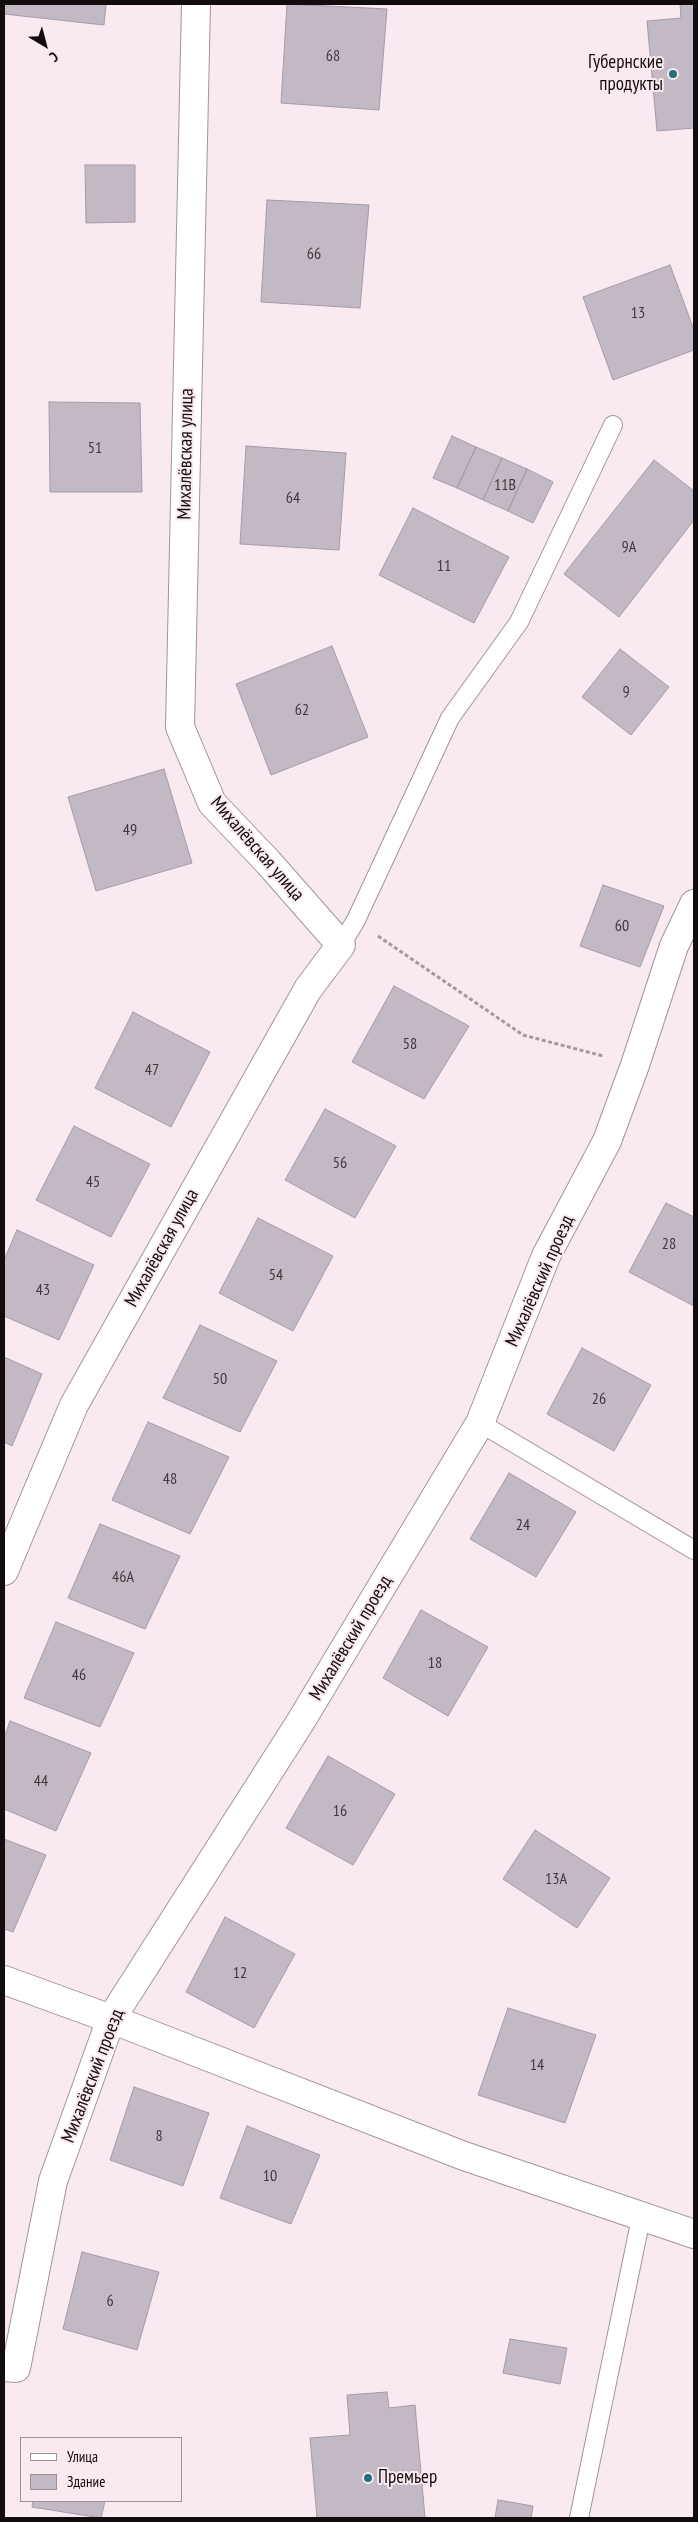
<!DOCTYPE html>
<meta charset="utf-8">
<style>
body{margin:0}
#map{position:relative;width:698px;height:2522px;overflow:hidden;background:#f9e9f0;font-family:"PT Sans Narrow",sans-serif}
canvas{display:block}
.frame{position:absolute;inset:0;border:5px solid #120c0f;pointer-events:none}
.legend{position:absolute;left:20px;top:2437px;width:162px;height:65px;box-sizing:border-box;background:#f9e9f0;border:1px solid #9d9196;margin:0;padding:6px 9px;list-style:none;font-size:15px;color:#120c0f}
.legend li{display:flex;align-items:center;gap:10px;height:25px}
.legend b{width:25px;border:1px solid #9d9196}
.north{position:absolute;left:20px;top:20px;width:50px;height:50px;-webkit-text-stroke:4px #f9e9f0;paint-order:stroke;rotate:143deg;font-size:14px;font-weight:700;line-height:20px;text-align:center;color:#120c0f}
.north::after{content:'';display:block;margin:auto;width:18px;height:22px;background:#120c0f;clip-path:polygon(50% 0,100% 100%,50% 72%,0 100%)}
</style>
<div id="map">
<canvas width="698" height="2522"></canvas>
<div class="frame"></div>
<ul class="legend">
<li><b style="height:6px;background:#fff"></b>Улица</li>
<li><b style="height:14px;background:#c3b9c5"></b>Здание</li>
</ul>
<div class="north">С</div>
</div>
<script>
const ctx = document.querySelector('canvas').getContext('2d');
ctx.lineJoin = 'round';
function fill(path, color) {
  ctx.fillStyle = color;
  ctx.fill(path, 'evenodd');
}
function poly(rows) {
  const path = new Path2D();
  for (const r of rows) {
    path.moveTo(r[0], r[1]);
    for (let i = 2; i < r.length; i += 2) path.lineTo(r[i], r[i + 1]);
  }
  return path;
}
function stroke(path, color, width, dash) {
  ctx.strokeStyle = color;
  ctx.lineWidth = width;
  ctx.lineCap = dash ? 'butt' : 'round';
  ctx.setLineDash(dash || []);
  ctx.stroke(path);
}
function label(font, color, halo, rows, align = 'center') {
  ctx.font = font + ' "PT Sans Narrow",sans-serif';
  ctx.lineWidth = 4;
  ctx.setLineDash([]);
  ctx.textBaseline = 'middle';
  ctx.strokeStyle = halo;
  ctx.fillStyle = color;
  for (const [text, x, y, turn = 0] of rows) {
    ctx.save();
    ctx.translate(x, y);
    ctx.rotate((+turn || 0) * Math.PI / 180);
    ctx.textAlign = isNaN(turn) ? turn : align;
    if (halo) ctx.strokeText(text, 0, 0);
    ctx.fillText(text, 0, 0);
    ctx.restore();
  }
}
const building = poly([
 [4,4,106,4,104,25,4,14,4,4],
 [287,4,387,9,379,110,281,103,287,4],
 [680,4,694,4,694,128,657,131,647,21,681,18,680,4],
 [85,165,135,165,135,222,86,223,85,165],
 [267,200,369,205,360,308,261,302,267,200],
 [670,265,694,330,694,350,613,380,583,297,670,265],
 [49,402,140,403,142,492,50,492,49,402],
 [452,436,476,447,457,488,433,478,452,436],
 [246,446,346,453,339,550,240,544,246,446],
 [476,447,502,458,483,500,457,488,476,447],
 [502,458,527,469,508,511,483,500,502,458],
 [654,460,694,491,694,520,619,617,564,574,654,460],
 [527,469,553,482,533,523,508,511,527,469],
 [413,508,509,557,474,623,379,575,413,508],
 [332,646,368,737,271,775,236,684,332,646],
 [620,649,669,687,631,735,582,697,620,649],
 [164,769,192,863,96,891,68,797,164,769],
 [603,885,664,906,640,967,580,946,603,885],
 [394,986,469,1026,424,1099,352,1062,394,986],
 [133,1012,210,1052,171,1127,95,1088,133,1012],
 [325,1109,396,1146,355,1218,285,1180,325,1109],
 [74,1126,150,1164,111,1237,36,1200,74,1126],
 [666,1203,694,1217,694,1306,629,1272,666,1203],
 [258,1218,333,1256,293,1331,219,1293,258,1218],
 [17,1230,94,1265,59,1340,4,1316,4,1260,17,1230],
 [200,1325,277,1361,240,1432,163,1398,200,1325],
 [582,1348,651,1385,614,1451,547,1414,582,1348],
 [4,1357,42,1374,12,1446,4,1442,4,1357],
 [148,1422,229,1457,190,1534,112,1500,148,1422],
 [509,1473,576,1512,536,1577,470,1539,509,1473],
 [100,1524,180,1556,145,1629,68,1598,100,1524],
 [421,1610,488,1647,448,1716,383,1678,421,1610],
 [56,1622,134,1653,100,1727,24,1698,56,1622],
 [10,1721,91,1753,56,1831,4,1809,4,1738,10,1721],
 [328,1756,395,1794,353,1865,286,1828,328,1756],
 [535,1830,610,1878,577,1928,503,1879,535,1830],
 [4,1839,46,1855,13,1932,4,1929,4,1839],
 [225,1917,295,1954,254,2028,186,1992,225,1917],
 [508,2008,596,2035,565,2123,478,2095,508,2008],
 [134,2087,209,2113,183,2186,110,2160,134,2087],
 [247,2126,320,2155,291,2224,220,2198,247,2126],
 [82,2252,159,2272,137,2350,63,2329,82,2252],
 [510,2339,567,2348,560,2384,503,2373,510,2339],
 [387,2392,389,2408,415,2405,425,2518,317,2518,310,2438,350,2435,347,2395,387,2392],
 [498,2500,533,2506,531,2518,495,2518,498,2500],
 [33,2501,105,2501,101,2518,32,2507,33,2501]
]);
fill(building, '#c3b9c5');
stroke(building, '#a59ba7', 1);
const service = poly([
 [341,945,356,920,450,718,519,622,613,425],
 [480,1423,694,1550],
 [579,2518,641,2218]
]);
const minor = poly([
 [4,1571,74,1405,308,989,341,945,268,862,212,803,180,727,196,4],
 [4,1980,111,2019,464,2156,694,2234],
 [4,2367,16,2368,53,2181,111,2019,301,1721,480,1423,546,1256,607,1141,635,1065,674,946,694,904]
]);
stroke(service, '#a3949b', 20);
stroke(minor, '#a3949b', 30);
stroke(poly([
 [378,936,523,1035,603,1056]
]), '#a5999e', 3, [4, 2.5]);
stroke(service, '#fff', 18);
stroke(minor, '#fff', 28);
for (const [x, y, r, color] of [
 [673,74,5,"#276e7b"],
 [368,2478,5,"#276e7b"]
]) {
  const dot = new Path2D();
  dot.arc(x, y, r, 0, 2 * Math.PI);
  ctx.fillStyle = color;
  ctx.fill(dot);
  stroke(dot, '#f9e9f0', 2);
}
label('16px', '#3e373c', null, [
 ["68",333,56],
 ["66",314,254],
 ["13",638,313],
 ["51",95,448],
 ["11В",505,485],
 ["64",293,498],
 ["9А",629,547],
 ["11",444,566],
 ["9",626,692],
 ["62",302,710],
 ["49",130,830],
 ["60",622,926],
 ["58",410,1044],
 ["47",152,1070],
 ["56",340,1163],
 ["45",93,1182],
 ["28",669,1244],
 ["54",276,1275],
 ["43",43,1290],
 ["50",220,1379],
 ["26",599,1399],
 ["48",170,1479],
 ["24",523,1525],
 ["46А",123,1577],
 ["18",435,1663],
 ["46",79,1675],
 ["44",41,1781],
 ["16",340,1811],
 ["13А",556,1879],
 ["12",240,1973],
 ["14",537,2065],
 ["8",159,2136],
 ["10",270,2176],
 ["6",110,2301]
]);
label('19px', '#120c0f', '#f9e9f0', [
 ["Губернские",663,63],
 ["продукты",663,85],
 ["Премьер",378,2478,"left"]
], 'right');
label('19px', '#120c0f', '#f9e9f0', [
 ["Михалёвская улица",186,454,-89],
 ["Михалёвская улица",257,849,49],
 ["Михалёвская улица",162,1248,-61],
 ["Михалёвский проезд",540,1281,-66],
 ["Михалёвский проезд",351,1638,-59],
 ["Михалёвский проезд",93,2076,-69]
]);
</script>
